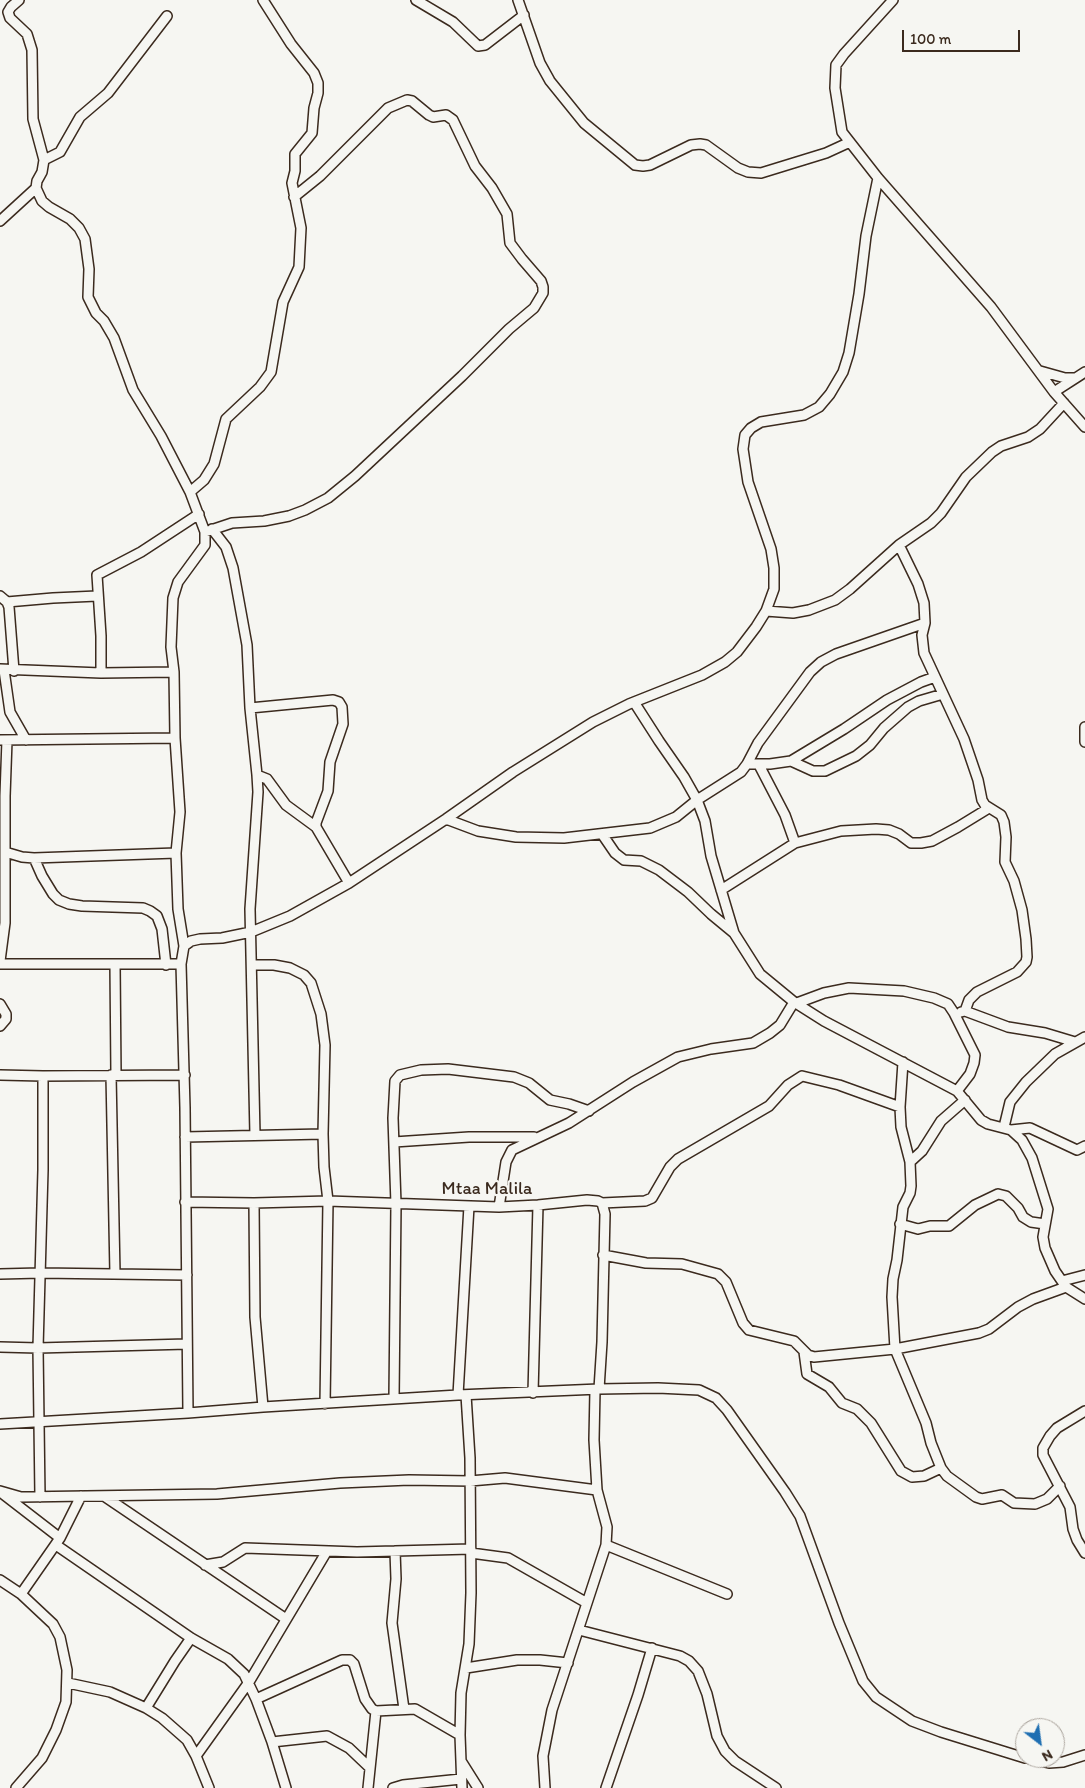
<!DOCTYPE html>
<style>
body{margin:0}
#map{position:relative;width:1085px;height:1788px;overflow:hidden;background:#f6f6f2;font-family:Itim,sans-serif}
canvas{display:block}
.north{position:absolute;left:1015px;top:1718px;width:50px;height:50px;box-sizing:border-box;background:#f6f6f2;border:1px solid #aba49d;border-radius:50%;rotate:150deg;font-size:14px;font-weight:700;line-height:20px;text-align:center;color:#3b2a1e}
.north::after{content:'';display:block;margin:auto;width:18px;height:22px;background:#1f6fb2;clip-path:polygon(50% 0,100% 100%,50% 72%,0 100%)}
.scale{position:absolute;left:902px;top:30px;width:118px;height:22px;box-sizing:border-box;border:2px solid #3b2a1e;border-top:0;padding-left:6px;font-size:15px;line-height:18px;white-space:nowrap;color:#3b2a1e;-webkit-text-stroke:4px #f6f6f2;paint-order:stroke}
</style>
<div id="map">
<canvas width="1085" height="1788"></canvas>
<div class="north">N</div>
<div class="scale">100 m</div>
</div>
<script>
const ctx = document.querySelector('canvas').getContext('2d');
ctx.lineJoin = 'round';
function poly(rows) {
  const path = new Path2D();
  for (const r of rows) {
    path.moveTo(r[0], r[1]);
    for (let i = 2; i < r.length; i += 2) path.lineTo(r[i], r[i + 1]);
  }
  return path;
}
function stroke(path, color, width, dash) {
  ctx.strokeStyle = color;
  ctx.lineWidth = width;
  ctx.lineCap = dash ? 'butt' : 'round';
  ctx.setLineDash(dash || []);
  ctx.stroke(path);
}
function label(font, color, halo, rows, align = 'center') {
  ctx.font = font + ' Itim,sans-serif';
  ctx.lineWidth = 4.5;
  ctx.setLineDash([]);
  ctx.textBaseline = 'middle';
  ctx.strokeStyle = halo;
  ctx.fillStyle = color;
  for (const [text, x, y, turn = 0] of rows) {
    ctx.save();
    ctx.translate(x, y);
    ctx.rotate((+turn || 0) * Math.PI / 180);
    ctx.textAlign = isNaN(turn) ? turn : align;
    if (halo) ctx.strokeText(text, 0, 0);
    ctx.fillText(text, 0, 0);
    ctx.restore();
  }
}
const minor = poly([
 [19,0,11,7,8,12,10,18,27,34,32,50,33,119,44,160,42,172,37,181,36,188,42,201,49,207,70,219,79,228,85,239,89,269,88,297,96,313,104,321,114,338,133,390,161,436,190,492,205,532,205,545,178,582,173,598,171,647,174,672,175,738,180,812,176,853,178,909,184,946],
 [416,0,453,22,478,46,485,45,524,15],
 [518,0,540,63,550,81,584,123,635,165,643,166,650,165,691,145,700,144,706,145,738,168,748,172,761,173,826,153,850,142],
 [893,0,844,54,836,65,835,88,842,132,878,178,991,307,1054,392,1085,427],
 [44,160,60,152,80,117,108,93,167,16],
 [0,221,36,188],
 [1040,371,1065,378,1075,378],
 [1054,392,1085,372],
 [190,492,204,480,214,464,226,419,260,387,271,372,283,302,299,267,301,228,292,183,295,171,295,154,312,133,314,108,318,93,318,83,314,73,291,44,263,0],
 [212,529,226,547,233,568,247,645,250,708,257,775,258,792,250,909,255,1135],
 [205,532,232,523,264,521,289,516,305,510,328,498,355,476,462,376,509,329,534,308,543,293,543,287,541,281,522,259,510,243,507,214,492,188,475,166,453,120,446,115,433,117,429,115,412,101,407,100,388,108,320,176,294,197],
 [899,545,918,584,924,603,925,623,922,635,924,653,964,739,978,780,982,800,985,805,1001,815,1004,822,1006,837,1005,862,1014,881,1022,910,1026,939,1027,957,1026,962,1017,972,977,992,969,1000,965,1011],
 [0,596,7,602,9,607,14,671],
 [7,602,53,598,97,596],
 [766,611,793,613,809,610,835,600,850,589,899,545,931,523,941,513,966,477,992,452,1001,446,1028,437,1040,429,1064,403],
 [0,669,101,673,174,672],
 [4,670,10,712,26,740],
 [101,673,101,636,97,575,141,552,199,514],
 [634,702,659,741,684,777,697,800,705,821,711,856,734,933,760,974,794,1002,824,1021,957,1091,981,1120,988,1124,1011,1130,1022,1140,1032,1158,1048,1209,1043,1237,1045,1248,1055,1271,1066,1287,1085,1299],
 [250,708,333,700,339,702,342,707,343,724,330,762,328,791,316,823,316,827,349,883],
 [1085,727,1085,742],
 [0,740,175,738],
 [791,761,844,729,887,700,921,682,935,677],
 [747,764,770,764,791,761,813,771,825,771,856,756,870,745,884,728,908,707,919,701,943,694],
 [759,765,785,815,795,843],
 [257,775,267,779,286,805,316,827],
 [446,819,478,831,516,837,564,838,650,828,676,817,697,800,741,772,747,764,758,743,810,672,821,662,836,654,925,623],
 [602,834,615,853,624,860,641,861,659,870,688,892,711,914,734,933],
 [5,852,22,857,34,858,176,853],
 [34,858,42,876,53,894,59,900,69,904,82,906,143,908,150,911,157,916,162,929,166,965],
 [721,890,795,843,841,831,876,829,889,830,899,834,911,843,921,843,932,841,958,827,989,808],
 [0,961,5,923,5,796,7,740],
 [0,964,181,964],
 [115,964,116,1075],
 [252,965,274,965,290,968,304,975,311,983,321,1014,325,1045,323,1134,324,1167,328,1201,325,1404],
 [797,1003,824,993,849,988,904,991,934,998,948,1004,954,1013,975,1055,974,1063,970,1074,957,1091],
 [0,1004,6,1014,6,1019,0,1026],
 [961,1012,965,1011,1008,1027,1045,1033,1075,1042],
 [903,1062,900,1107,901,1127,910,1162,911,1186,910,1193,903,1207,897,1260,893,1279,892,1297,895,1349,926,1423,931,1443,941,1468,947,1476,976,1497,982,1499,1002,1495,1014,1503,1035,1504,1047,1499,1060,1486],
 [0,1075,43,1076,185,1075],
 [111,1075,115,1274],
 [1004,1127,1010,1102,1026,1082,1055,1054,1085,1037],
 [1011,1130,1030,1128,1077,1150,1085,1146],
 [185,1137,323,1134],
 [394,1142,469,1137,534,1137],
 [910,1162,922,1151,941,1121,965,1100],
 [185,1202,254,1203,328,1201,499,1207,538,1205,587,1200,598,1201,602,1203,605,1214,602,1342,599,1389],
 [254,1203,255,1317,263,1407],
 [602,1203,645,1201,652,1198,670,1167,678,1159,769,1106,788,1085,802,1076,839,1085,900,1107],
 [499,1207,506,1162,512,1150,569,1123,633,1082,678,1057,711,1049,753,1043,770,1033,780,1025,794,1002],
 [900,1224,918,1229,930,1226,949,1226,975,1205,998,1194,1006,1196,1018,1208,1023,1217,1031,1222,1045,1224],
 [603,1255,646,1263,682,1264,718,1274,726,1282,743,1323,749,1330,794,1341,808,1355,814,1357,895,1349,979,1333,989,1329,1018,1307,1033,1299,1066,1287],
 [0,1274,40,1273,187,1275],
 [1062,1281,1085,1275],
 [0,1347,38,1348,187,1344],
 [804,1352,807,1374,829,1387,842,1403,857,1409,871,1423,901,1471,912,1477,924,1476,941,1468],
 [533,1393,538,1205],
 [458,1395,469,1206],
 [394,1398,396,1204,393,1118,395,1081,400,1075,421,1070,448,1069,514,1077,529,1083,550,1100,569,1104,589,1111],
 [1085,1411,1057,1428,1050,1436,1043,1448,1043,1455,1070,1507,1073,1529,1077,1540,1085,1553],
 [188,1413,185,1108,181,964,184,946,191,941,200,939,222,938,251,932,290,916,349,883,446,819,513,772,593,722,629,704,702,675,725,662,737,652,756,627,766,611,774,589,774,568,771,549,748,482,743,449,745,435,751,428,761,422,804,415,819,407,830,394,843,372,849,353,859,294,866,236,878,178],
 [0,1424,188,1413,263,1407,458,1395,599,1389,658,1388,699,1390,716,1398,727,1410,785,1492,800,1516,839,1623,863,1681,876,1697,912,1721,941,1732,1025,1758],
 [0,1491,21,1497,217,1494,340,1483,409,1480,470,1481,505,1478,597,1490],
 [3,1494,60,1538],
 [104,1496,286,1619],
 [40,1497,38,1348,43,1170,43,1076],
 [56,1545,191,1638,228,1659,244,1674,256,1699,272,1742,286,1788],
 [606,1545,727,1594],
 [395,1551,396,1579,392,1623,404,1709],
 [471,1553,508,1558,587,1603],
 [205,1565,223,1562,245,1548,357,1552,471,1549],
 [0,1580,21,1594,53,1624,60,1637,67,1670,66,1702,56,1730,42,1758,16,1788],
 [21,1594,60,1538,81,1496],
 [579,1630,680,1656,689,1661,698,1671,707,1694,717,1736,725,1751,735,1761,776,1788],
 [466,1668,517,1660,540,1660,568,1663],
 [68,1683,110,1692,146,1708,162,1718,187,1740,196,1756,209,1788],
 [256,1699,342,1660,350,1660,354,1664,365,1699,372,1709,376,1711,415,1709,460,1735],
 [146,1708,175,1661,191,1638],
 [272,1742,327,1736,349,1748,369,1767],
 [196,1756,249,1682,327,1551],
 [1027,1758,1049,1763,1063,1762,1085,1755],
 [461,1761,478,1788],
 [368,1788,376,1711],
 [393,1788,403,1785,461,1779],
 [462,1788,460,1735,461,1693,469,1644,471,1593,470,1458,466,1395],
 [545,1788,543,1756,552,1710,606,1545,607,1527,597,1490,594,1440,595,1390],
 [606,1788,638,1695,652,1648]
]);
stroke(minor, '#3b2a1e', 12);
stroke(minor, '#f6f6f2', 9);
label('18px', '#3b2a1e', '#f6f6f2', [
 ["Mtaa Malila",487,1189]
]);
</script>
